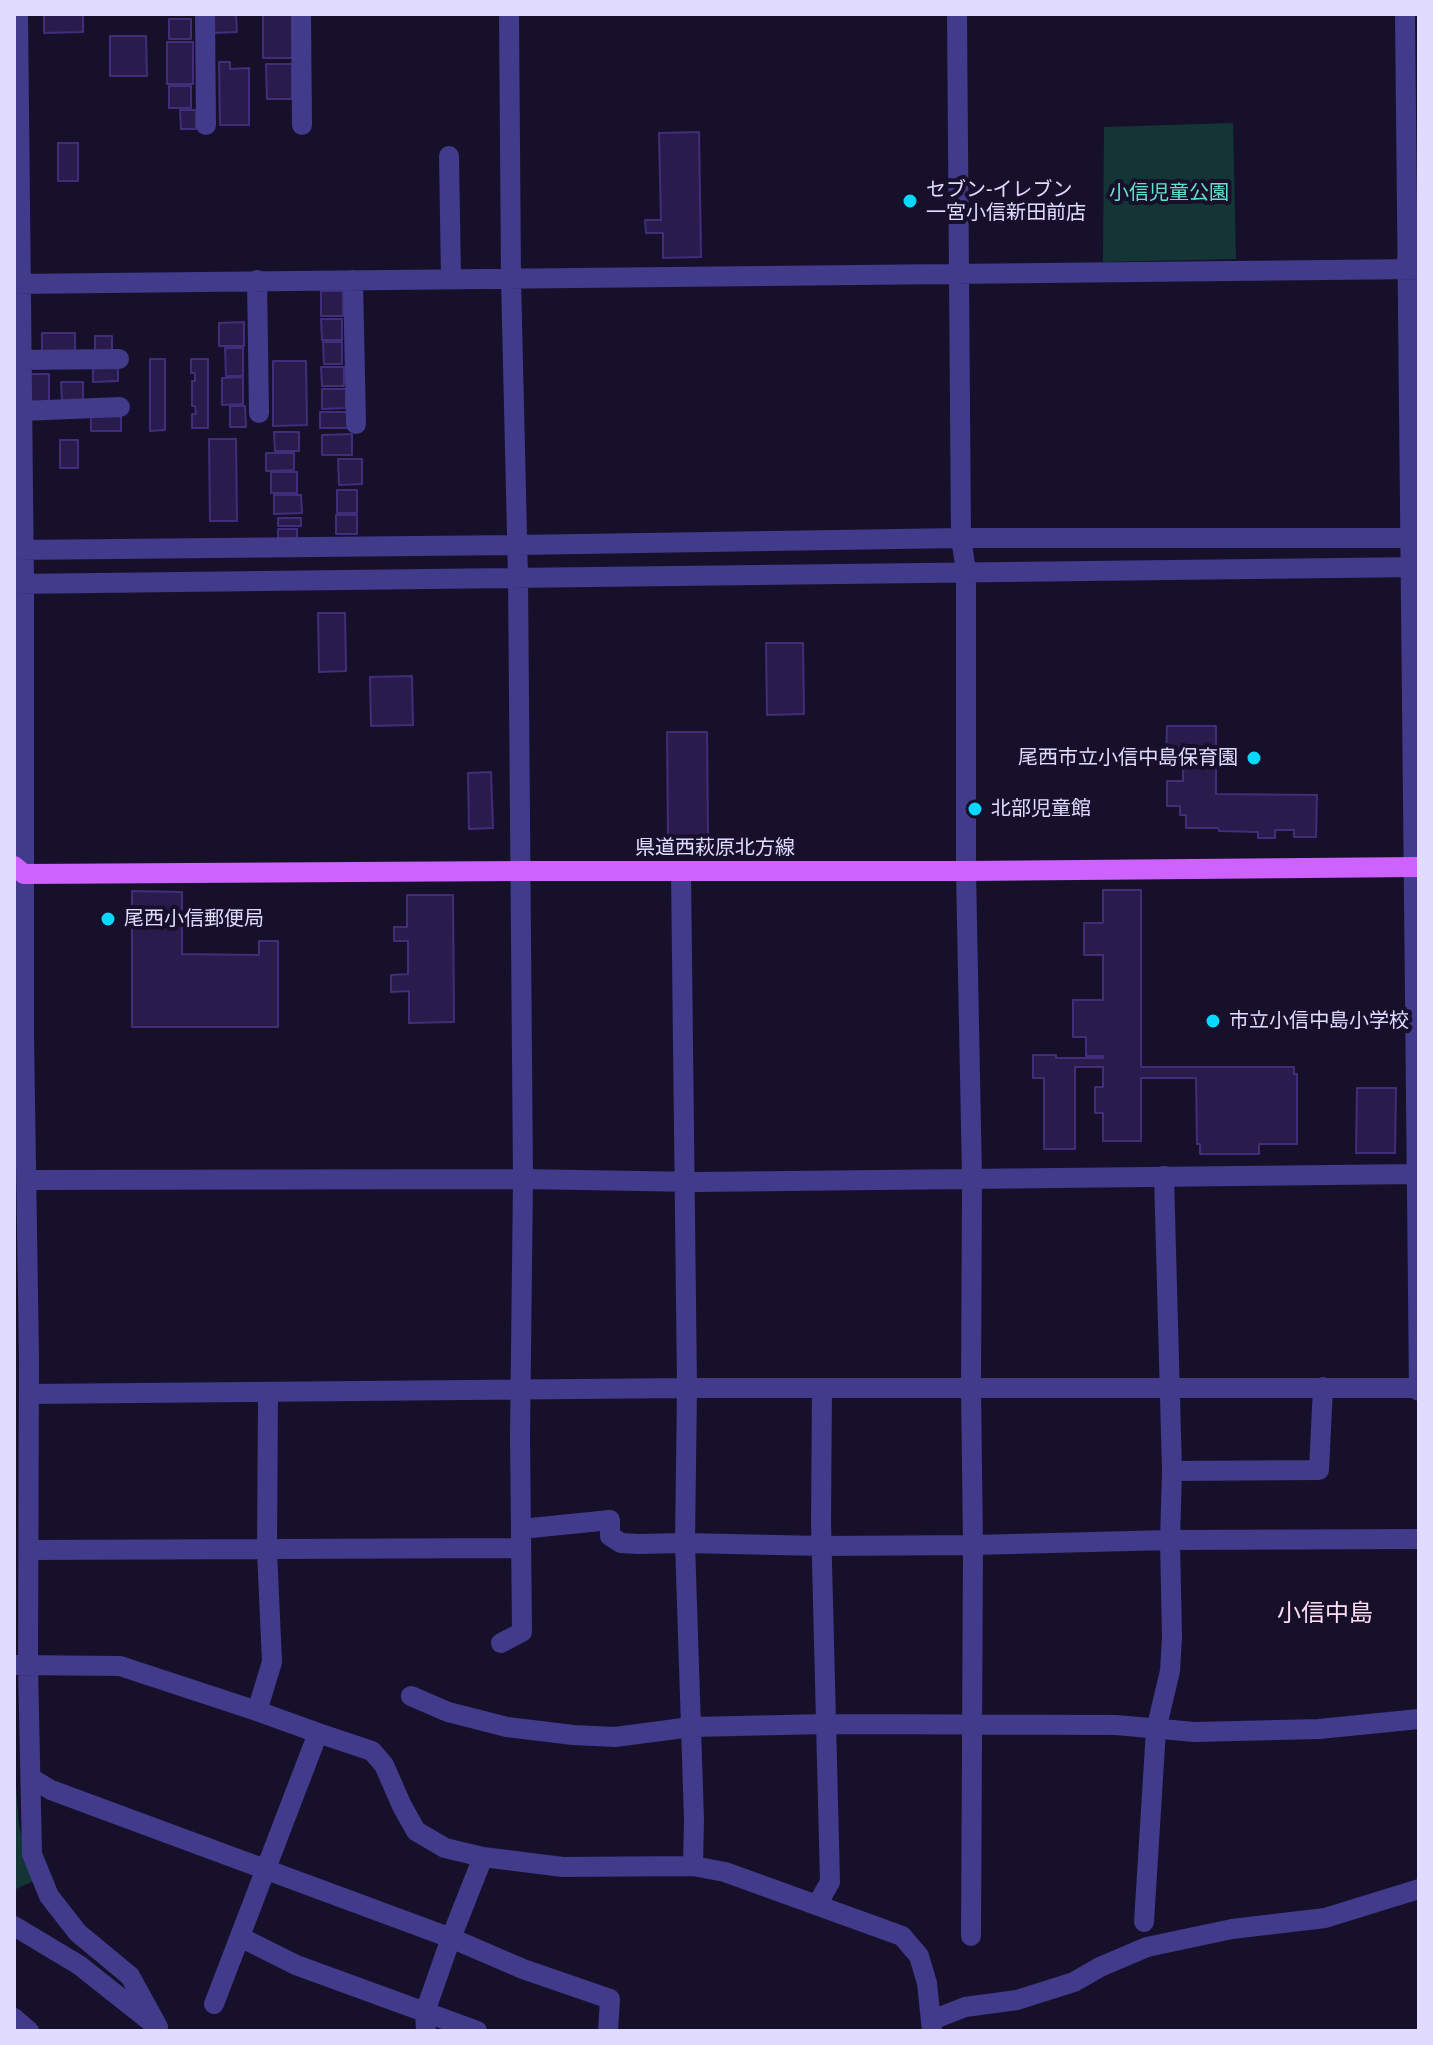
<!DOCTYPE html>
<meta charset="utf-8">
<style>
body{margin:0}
#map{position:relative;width:1433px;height:2045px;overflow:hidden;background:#17102b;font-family:"Noto Sans",sans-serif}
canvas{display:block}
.frame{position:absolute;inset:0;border:16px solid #e1dbff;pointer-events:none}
</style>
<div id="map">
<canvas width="1433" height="2045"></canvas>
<div class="frame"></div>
</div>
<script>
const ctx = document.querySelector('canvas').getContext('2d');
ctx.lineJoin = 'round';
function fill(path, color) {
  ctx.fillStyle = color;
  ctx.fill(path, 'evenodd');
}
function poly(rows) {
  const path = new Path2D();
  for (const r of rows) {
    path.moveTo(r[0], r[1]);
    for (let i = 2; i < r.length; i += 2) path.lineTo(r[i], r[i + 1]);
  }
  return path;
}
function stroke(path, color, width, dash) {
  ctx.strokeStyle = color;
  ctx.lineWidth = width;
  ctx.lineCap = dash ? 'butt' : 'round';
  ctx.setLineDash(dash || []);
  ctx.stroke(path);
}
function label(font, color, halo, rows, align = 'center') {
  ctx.font = font + ' "Noto Sans","Noto Sans JP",sans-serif';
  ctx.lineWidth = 8;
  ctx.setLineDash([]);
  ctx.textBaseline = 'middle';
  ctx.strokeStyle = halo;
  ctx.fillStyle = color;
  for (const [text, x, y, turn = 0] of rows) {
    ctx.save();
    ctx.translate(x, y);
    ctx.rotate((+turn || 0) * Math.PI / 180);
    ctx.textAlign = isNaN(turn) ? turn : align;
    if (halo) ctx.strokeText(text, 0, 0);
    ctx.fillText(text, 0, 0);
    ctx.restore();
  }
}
fill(poly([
 [1233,123,1236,259,1103,262,1104,127],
 [14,1786,16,1786,19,1825,33,1881,14,1890]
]), '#133536');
const building = poly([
 [44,14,83,14,83,32,44,33,44,14],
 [213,14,236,14,237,32,213,33,213,14],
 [263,14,292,14,292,58,263,58,263,14],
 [169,19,191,19,191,39,169,39,169,19],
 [110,36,146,36,147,76,110,76,110,36],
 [167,42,193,42,193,84,167,84,167,42],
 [219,62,230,62,230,69,249,68,249,125,220,125,219,62],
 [266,64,292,64,292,99,267,99,266,64],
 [169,86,191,86,191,108,169,108,169,86],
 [180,110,196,110,196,129,181,129,180,110],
 [699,132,701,257,663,258,663,233,646,233,645,220,661,220,659,133,699,132],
 [58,143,78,143,78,181,58,181,58,143],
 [321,291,343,291,343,316,321,316,321,291],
 [321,319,342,319,342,340,322,340,321,319],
 [244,322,244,346,219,346,219,323,244,322],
 [42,333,75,333,75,351,42,351,42,333],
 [95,336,112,336,112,353,95,353,95,336],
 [323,342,342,342,342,364,324,364,323,342],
 [225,348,243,348,243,376,226,376,225,348],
 [150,359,165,359,165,430,150,431,150,359],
 [191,359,208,359,208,428,192,428,192,414,196,414,195,406,192,406,192,381,195,381,195,373,191,373,191,359],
 [273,361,306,361,307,425,273,426,273,361],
 [93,365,118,365,118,381,93,382,93,365],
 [321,367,344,367,344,386,322,386,321,367],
 [30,374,49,374,49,402,30,402,30,374],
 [243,377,243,404,222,405,222,378,243,377],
 [61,382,83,382,83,401,62,401,61,382],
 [322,389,346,389,346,408,322,409,322,389],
 [230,406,245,406,246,427,230,427,230,406],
 [121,412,121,431,91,431,91,413,121,412],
 [320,412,350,412,350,428,320,428,320,412],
 [274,432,299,432,299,451,275,451,274,432],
 [352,434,352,455,322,455,322,435,352,434],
 [209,439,236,439,237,521,210,521,209,439],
 [60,440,78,440,78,468,60,468,60,440],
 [266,453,294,453,294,470,266,471,266,453],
 [338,459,362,459,362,484,339,485,338,459],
 [271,472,297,472,297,493,271,493,271,472],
 [337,490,357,490,357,513,337,513,337,490],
 [274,495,301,495,302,513,274,514,274,495],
 [336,515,357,515,357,534,336,534,336,515],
 [278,518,301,518,301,526,278,526,278,518],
 [278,529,297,529,297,538,278,538,278,529],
 [318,613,345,613,346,671,319,672,318,613],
 [766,643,803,643,804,714,767,715,766,643],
 [412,676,413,725,371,726,370,677,412,676],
 [1167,726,1216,726,1216,794,1317,795,1316,837,1294,837,1294,830,1275,830,1275,838,1258,838,1258,832,1219,831,1218,828,1186,828,1186,815,1180,815,1180,806,1167,806,1167,781,1183,781,1183,765,1166,764,1167,726],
 [667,732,707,732,708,836,668,837,667,732],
 [491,772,493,828,469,829,468,773,491,772],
 [1103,890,1141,890,1141,1067,1294,1067,1294,1074,1297,1074,1297,1144,1259,1144,1259,1154,1200,1154,1200,1144,1197,1144,1196,1078,1141,1078,1141,1141,1103,1141,1103,1113,1095,1113,1095,1087,1103,1087,1103,1067,1075,1067,1075,1149,1044,1149,1044,1078,1033,1078,1033,1055,1056,1055,1056,1058,1103,1058,1103,1056,1086,1056,1086,1037,1073,1037,1073,1000,1103,1000,1103,955,1084,955,1084,923,1103,923,1103,890],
 [132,891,182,892,182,954,259,955,259,941,278,941,278,1027,132,1027,132,891],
 [407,895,453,895,454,1022,409,1023,409,991,391,992,391,975,408,974,408,941,394,941,394,927,407,927,407,895],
 [1357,1088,1396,1088,1395,1153,1356,1153,1357,1088]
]);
fill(building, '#291c4d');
stroke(building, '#412d79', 2);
stroke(poly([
 [18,14,24,584,24,1036,29,1359,28,1666,32,1854,49,1896,78,1933,130,1976,158,2027],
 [205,14,206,125],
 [301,14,302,125],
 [957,14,961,538,966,571,966,871,972,1178,971,1389,973,1545,971,1936],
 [1405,14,1419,1391],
 [449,156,451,278],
 [257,280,259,413],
 [353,280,356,424],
 [14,284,1419,269],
 [21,360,119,359],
 [22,411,120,407],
 [14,550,517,545,961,538,1419,538],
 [14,584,1419,567],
 [681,872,687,1388,685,1543,694,1820,693,1866],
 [27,1180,523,1179,696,1182,1419,1174],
 [29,1394,687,1388,1419,1388],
 [1172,1471,1319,1470,1323,1387],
 [521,1529,610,1520,610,1536,621,1543,638,1544,685,1543,822,1546,973,1545,1170,1540,1419,1539],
 [30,1550,521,1548],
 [501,1643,522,1632,520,1437,523,1179,518,578,511,278,509,14],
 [14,1665,120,1666,257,1711,318,1733,372,1751,384,1765,402,1806,416,1831,445,1848,483,1857,563,1867,693,1866,725,1872,902,1936,919,1956,927,1983,932,2031],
 [411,1696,448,1712,507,1727,573,1735,615,1737,691,1727,827,1724,1116,1725,1195,1732,1319,1729,1419,1719],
 [257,1711,272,1662,267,1551,268,1392],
 [31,1778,51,1790,451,1938,523,1969,610,1999,608,2031],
 [817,1905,830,1882,821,1522,822,1388],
 [1144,1922,1156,1730,1170,1671,1172,1637,1170,1540,1172,1471,1164,1176],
 [14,1926,79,1965,151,2022],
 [240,1937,296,1965,477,2031],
 [214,2004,318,1733],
 [14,2018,29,2031],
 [932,2020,965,2007,1017,2000,1074,1982,1100,1967,1147,1947,1232,1929,1325,1918,1419,1889],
 [426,2031,425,2012,451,1938,483,1857]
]), '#423a8b', 20);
stroke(poly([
 [14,866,24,874,520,871,966,871,1419,867]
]), '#cd62ff', 20);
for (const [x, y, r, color] of [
 [910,201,8,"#07d8ff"],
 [1254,758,8,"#07d8ff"],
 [975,809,8,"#07d8ff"],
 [108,919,8,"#07d8ff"],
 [1213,1021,8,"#07d8ff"]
]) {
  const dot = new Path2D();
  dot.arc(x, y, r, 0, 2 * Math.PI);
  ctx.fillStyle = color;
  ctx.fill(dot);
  stroke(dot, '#17102b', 3);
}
label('20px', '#e1dbff', '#17102b', [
 ["セブン-イレブン",926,190],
 ["一宮小信新田前店",926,213],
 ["尾西市立小信中島保育園",1238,758,"right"],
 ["北部児童館",991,809],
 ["尾西小信郵便局",124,919],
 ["市立小信中島小学校",1229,1021]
], 'left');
label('20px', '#62e4cb', '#17102b', [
 ["小信児童公園",1169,193]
]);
label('20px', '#e1dbff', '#17102b', [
 ["県道西萩原北方線",715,848]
]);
label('24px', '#ffddf1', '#17102b', [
 ["小信中島",1325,1614]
]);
</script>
